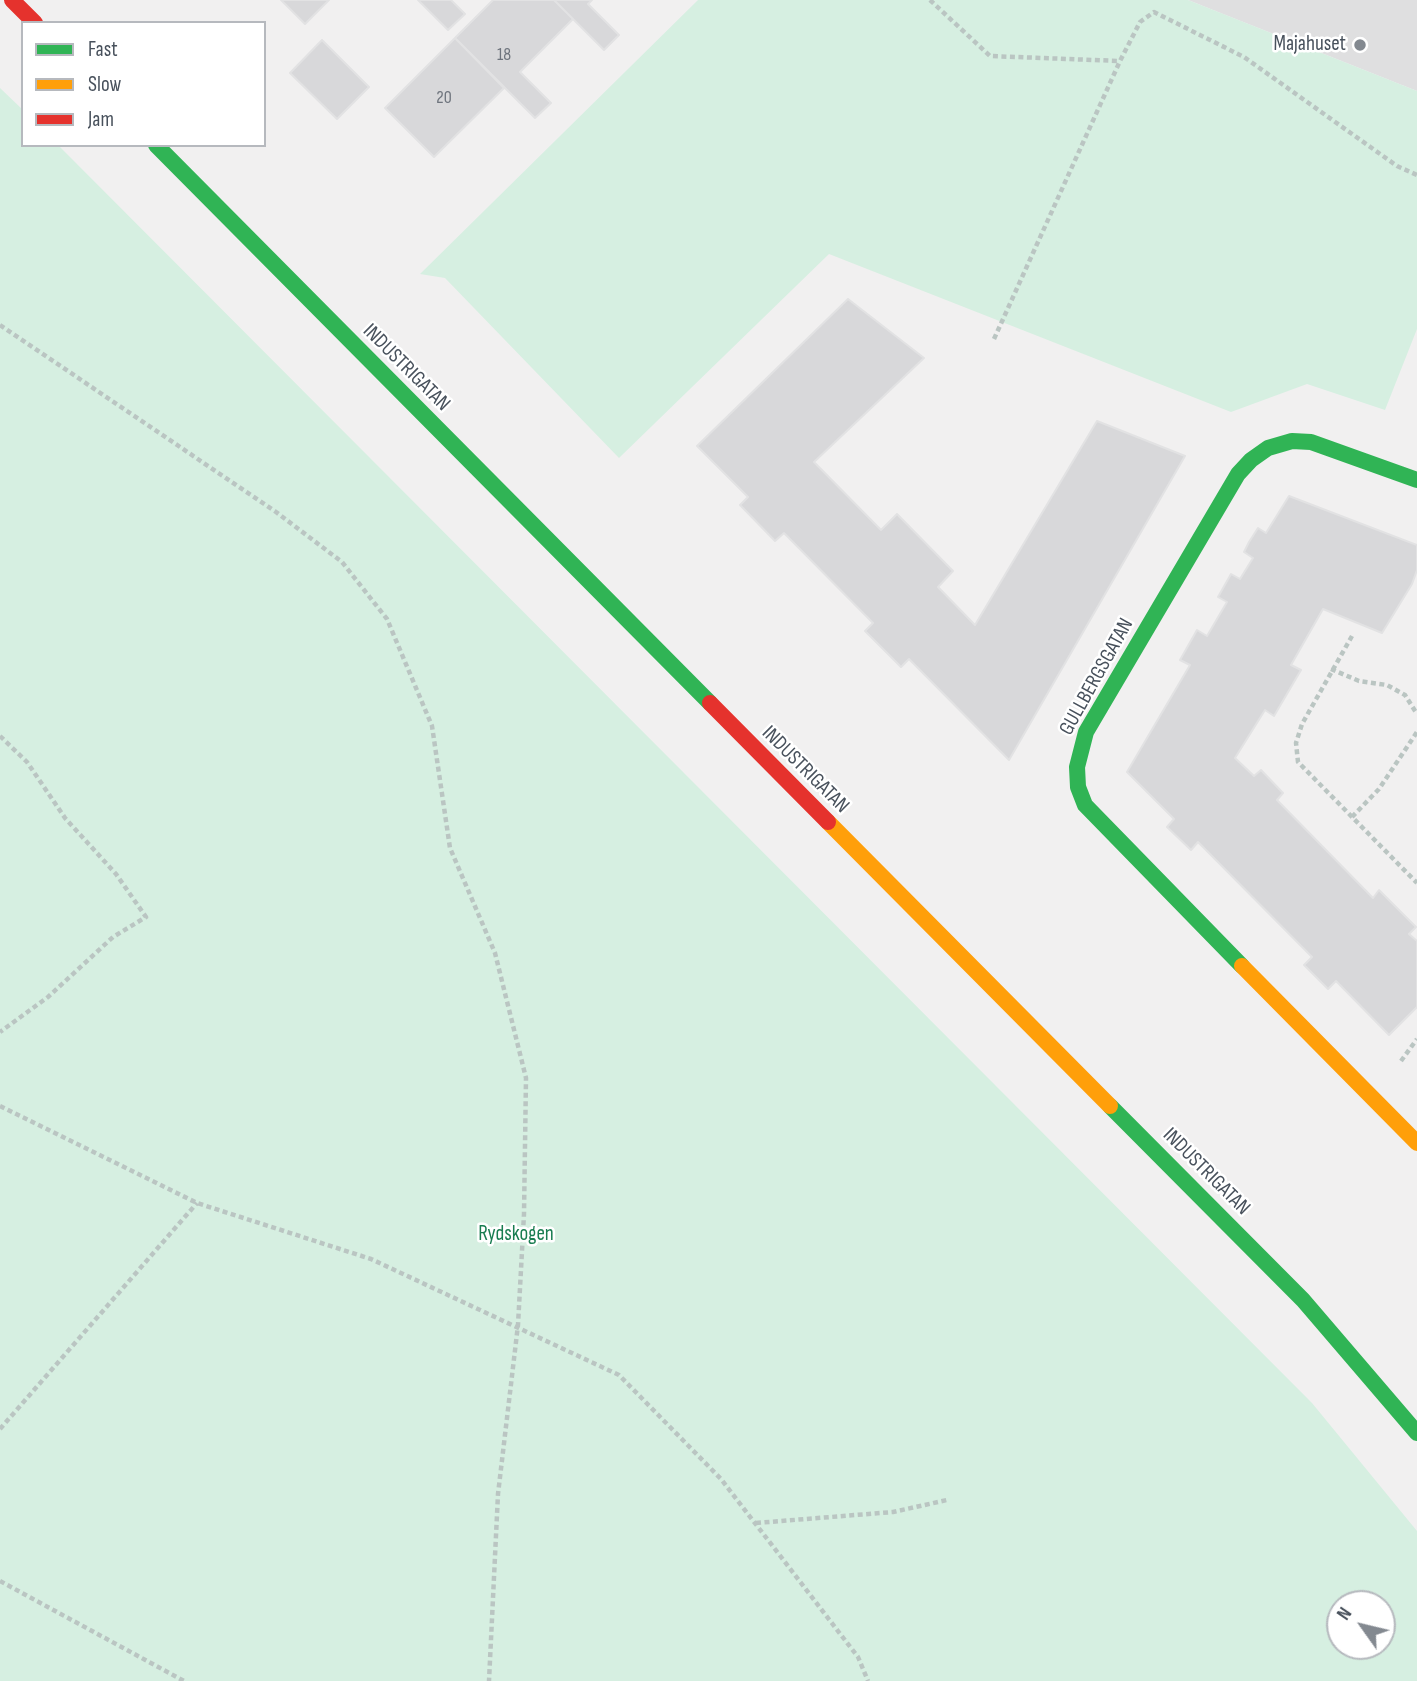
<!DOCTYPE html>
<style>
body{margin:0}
#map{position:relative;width:1417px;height:1681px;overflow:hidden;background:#f1f0f0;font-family:"Sofia Sans Condensed",sans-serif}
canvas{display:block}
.legend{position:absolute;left:21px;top:21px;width:245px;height:126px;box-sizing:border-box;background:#fff;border:2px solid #b6b9be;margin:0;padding:9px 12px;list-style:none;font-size:21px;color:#48515c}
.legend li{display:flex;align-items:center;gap:14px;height:35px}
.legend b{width:35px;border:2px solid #b6b9be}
.north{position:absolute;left:1326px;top:1590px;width:70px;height:70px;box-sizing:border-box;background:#fff;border:2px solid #b6b9be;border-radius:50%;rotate:304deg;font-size:19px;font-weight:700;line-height:28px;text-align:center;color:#48515c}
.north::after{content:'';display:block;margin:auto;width:24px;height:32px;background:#838990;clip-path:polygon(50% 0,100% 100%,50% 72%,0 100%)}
</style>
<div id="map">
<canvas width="1417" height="1681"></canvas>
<ul class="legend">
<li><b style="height:9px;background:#30b455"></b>Fast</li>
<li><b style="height:9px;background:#ff9f0a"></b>Slow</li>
<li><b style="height:9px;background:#e5322d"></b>Jam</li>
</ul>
<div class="north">N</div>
</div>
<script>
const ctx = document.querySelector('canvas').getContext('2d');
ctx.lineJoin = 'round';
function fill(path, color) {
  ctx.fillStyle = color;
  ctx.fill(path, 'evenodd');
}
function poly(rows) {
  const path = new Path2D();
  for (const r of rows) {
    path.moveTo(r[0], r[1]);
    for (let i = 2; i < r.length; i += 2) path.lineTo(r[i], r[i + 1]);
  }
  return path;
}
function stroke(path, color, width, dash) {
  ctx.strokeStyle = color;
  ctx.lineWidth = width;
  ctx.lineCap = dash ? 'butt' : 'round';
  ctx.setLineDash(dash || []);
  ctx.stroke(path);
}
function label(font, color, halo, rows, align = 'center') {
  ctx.font = font + ' "Sofia Sans Condensed",sans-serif';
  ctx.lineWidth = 5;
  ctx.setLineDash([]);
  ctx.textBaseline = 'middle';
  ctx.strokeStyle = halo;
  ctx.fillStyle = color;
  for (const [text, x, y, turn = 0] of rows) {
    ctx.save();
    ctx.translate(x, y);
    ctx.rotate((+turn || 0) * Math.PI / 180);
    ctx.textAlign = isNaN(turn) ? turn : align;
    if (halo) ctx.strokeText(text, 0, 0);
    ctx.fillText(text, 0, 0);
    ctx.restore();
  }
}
fill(poly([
 [1188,0,1417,0,1417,91]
]), '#dfdfe0');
fill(poly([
 [698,0,1188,0,1417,91,1417,329,1385,410,1307,384,1231,412,829,254,619,458,445,278,420,274],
 [0,88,23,110,23,145,58,145,1312,1403,1417,1531,1417,1681,0,1681],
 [1340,1604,1382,1604,1382,1646,1340,1646]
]), '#d6efe1');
const building = poly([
 [281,0,329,0,305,24,281,0],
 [418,0,451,0,465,14,448,30,418,0],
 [493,0,554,0,573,19,520,72,551,103,535,118,455,38,493,0],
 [554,0,592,0,588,4,619,35,604,50,554,0],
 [455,38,504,88,434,157,385,108,455,38],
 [322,40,369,87,337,119,290,73,322,40],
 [848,299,924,358,814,462,881,530,897,514,953,571,938,587,975,625,1097,421,1185,456,1009,760,909,659,901,667,865,631,873,623,784,533,775,541,740,505,748,497,697,446,848,299],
 [1289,496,1417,545,1417,570,1412,584,1382,633,1323,609,1291,665,1301,670,1274,716,1265,710,1235,758,1254,776,1261,770,1283,793,1277,800,1373,898,1379,890,1416,927,1409,934,1417,941,1417,1007,1389,1035,1336,981,1328,989,1304,965,1312,957,1198,842,1191,850,1167,827,1174,819,1127,772,1190,665,1180,660,1197,630,1207,636,1227,602,1218,597,1231,574,1240,579,1253,558,1244,552,1249,542,1258,528,1266,533,1289,496]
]);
fill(building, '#d8d8da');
stroke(building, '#e2e2e3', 2);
stroke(poly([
 [930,0,990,56,1120,61],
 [0,325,276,512,342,562,387,619,432,726,450,848,495,953,526,1078,524,1214,518,1325,498,1494,489,1681],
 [994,339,1120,61,1140,22,1154,12,1244,57,1397,166,1417,175],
 [1352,636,1302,724,1296,743,1298,762,1417,883],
 [1331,669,1359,681,1387,685,1405,695,1417,714],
 [0,736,27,762,65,818,116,874,146,917,113,937,48,997,0,1032],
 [1352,817,1379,789,1417,732],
 [1401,1061,1417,1039],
 [0,1106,197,1203,371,1259,619,1375,721,1479,858,1657,868,1681],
 [0,1429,197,1203],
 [756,1523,893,1512,947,1500],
 [0,1581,184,1681]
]), '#bac5c2', 4.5, [5, 3.5]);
stroke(poly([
 [156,145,710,703],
 [1242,966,1085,805,1078,787,1077,767,1086,732,1238,474,1251,460,1268,448,1292,441,1311,442,1417,480],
 [1110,1106,1303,1300,1417,1433]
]), '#30b455', 16);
stroke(poly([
 [828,822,1110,1106],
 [1242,966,1417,1143]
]), '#ff9f0a', 16);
stroke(poly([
 [12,0,35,23],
 [710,703,828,822]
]), '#e5322d', 16);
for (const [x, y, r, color] of [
 [1360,45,7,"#838990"]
]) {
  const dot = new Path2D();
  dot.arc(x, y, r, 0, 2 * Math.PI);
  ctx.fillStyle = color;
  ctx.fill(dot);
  stroke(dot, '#fff', 2.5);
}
label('18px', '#6e747d', null, [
 ["18",504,55],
 ["20",444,98]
]);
label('21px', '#48515c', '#fff', [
 ["Majahuset",1346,45]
], 'right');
label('21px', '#48515c', '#fff', [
 ["INDUSTRIGATAN",406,368,45],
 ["GULLBERGSGATAN",1097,677,-61],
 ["INDUSTRIGATAN",805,770,45],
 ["INDUSTRIGATAN",1206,1172,45]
]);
label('21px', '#197d51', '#fff', [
 ["Rydskogen",516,1235]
]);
</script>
